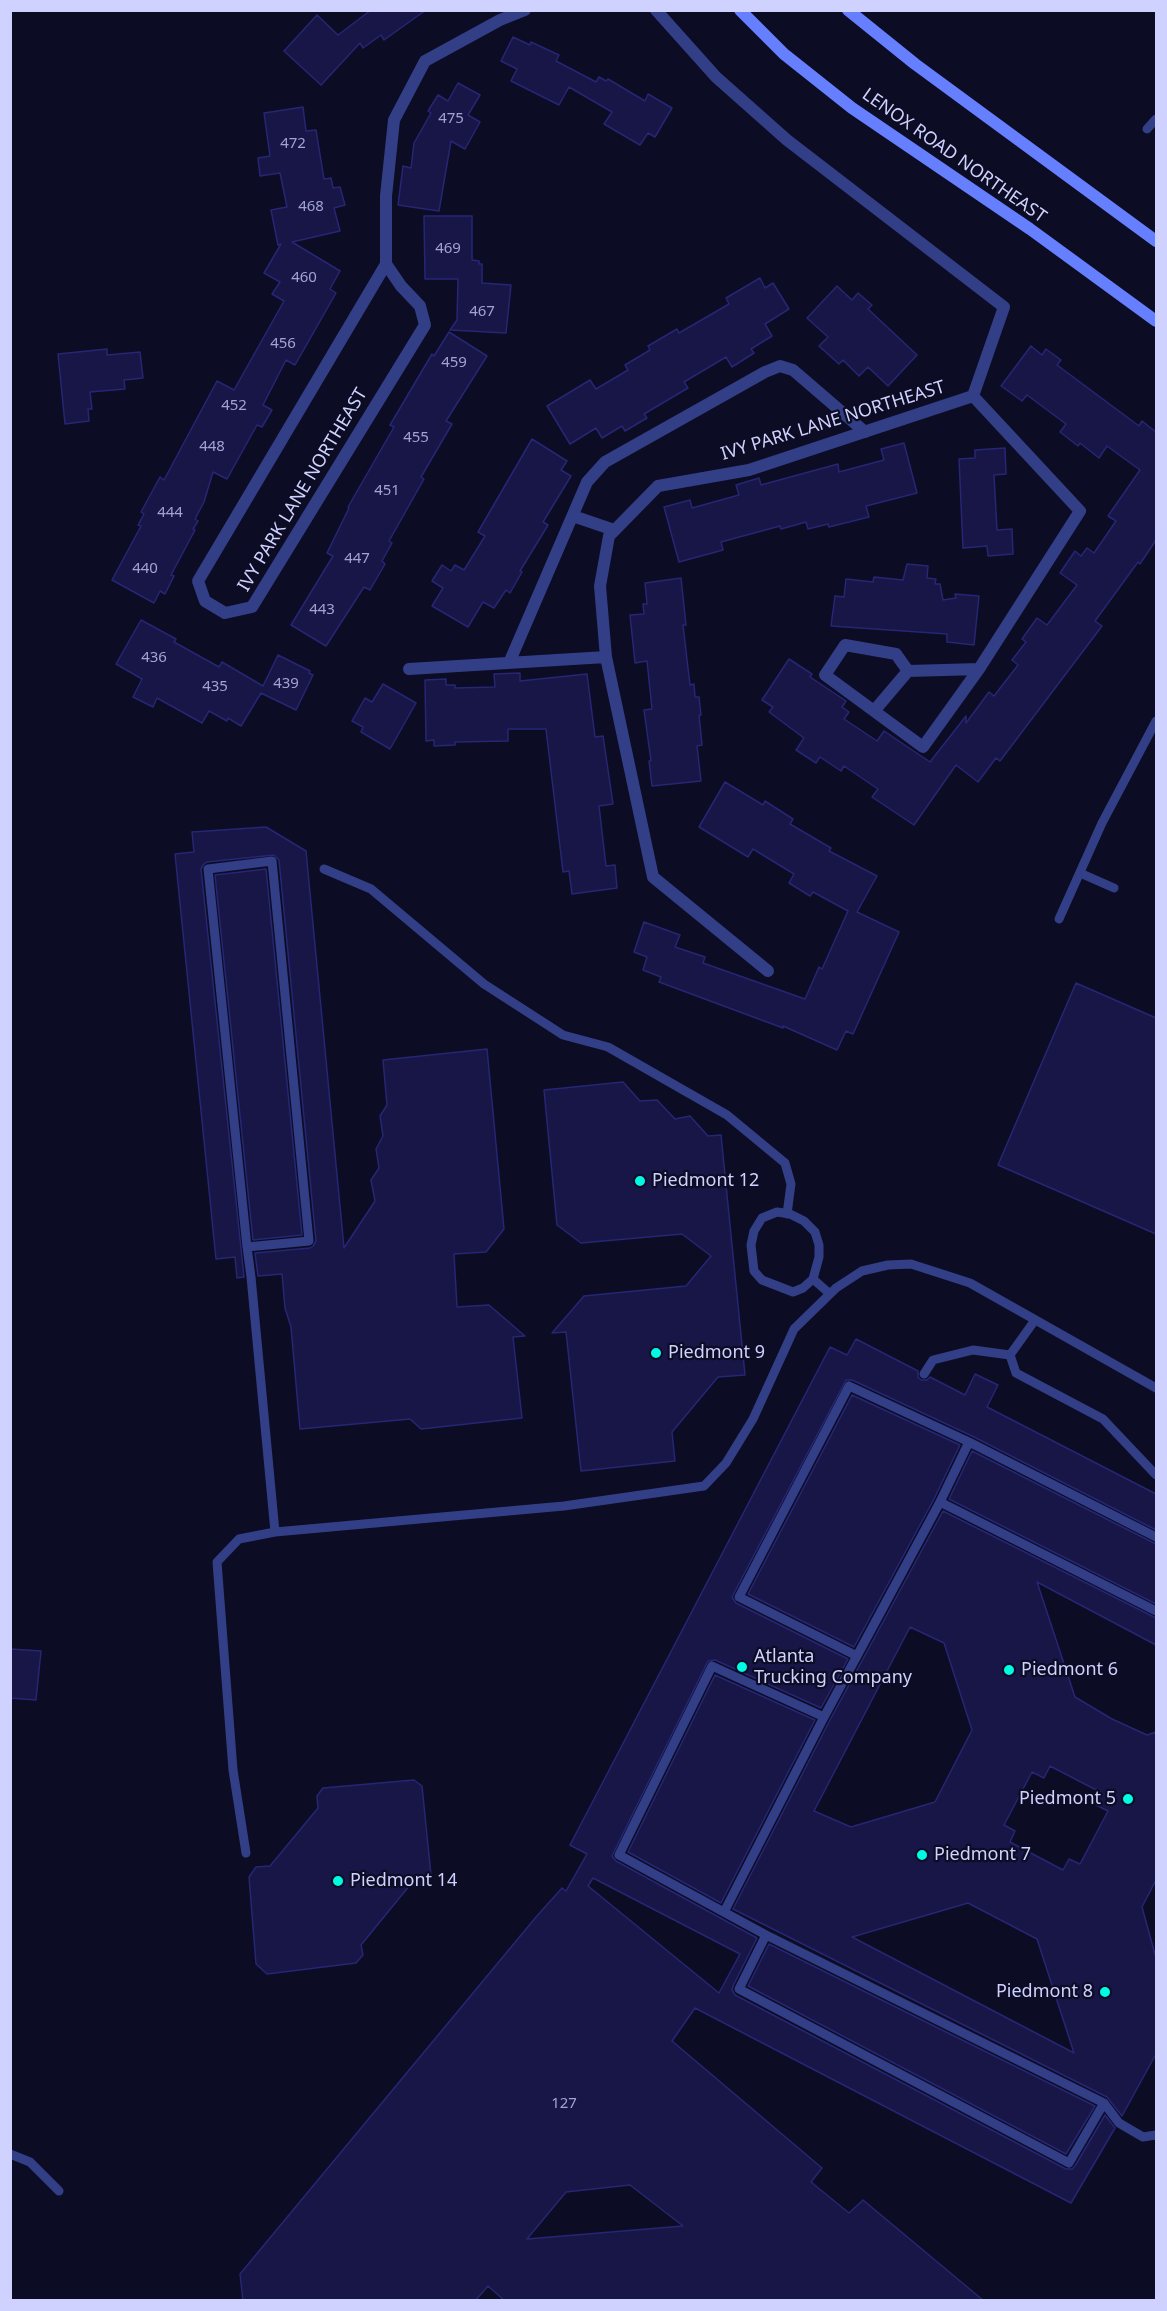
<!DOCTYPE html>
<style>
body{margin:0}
#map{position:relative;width:1167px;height:2311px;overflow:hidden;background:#0c0c24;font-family:"Noto Sans",sans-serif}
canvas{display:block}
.frame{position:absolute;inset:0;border:12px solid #cfd2ff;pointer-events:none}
</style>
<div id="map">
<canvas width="1167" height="2311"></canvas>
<div class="frame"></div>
</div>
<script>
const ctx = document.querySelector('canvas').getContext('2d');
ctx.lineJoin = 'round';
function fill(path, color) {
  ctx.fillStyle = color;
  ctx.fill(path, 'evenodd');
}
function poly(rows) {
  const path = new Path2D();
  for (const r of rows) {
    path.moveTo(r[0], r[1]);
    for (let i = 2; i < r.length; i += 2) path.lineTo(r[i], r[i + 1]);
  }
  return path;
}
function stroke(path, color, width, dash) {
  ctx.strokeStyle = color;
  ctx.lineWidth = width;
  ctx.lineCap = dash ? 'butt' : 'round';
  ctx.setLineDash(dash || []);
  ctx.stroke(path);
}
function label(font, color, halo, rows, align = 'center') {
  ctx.font = font + ' "Noto Sans",sans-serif';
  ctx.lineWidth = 4.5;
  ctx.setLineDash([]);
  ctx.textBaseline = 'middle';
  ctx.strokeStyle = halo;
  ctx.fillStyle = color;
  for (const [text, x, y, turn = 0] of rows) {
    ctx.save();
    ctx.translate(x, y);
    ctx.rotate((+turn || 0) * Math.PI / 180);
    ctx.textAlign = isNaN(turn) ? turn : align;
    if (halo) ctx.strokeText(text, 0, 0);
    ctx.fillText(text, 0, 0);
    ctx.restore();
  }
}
const building = poly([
 [371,10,426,10,384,40,381,35,363,48,360,43,321,85,284,51,317,15,338,35,371,10],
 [513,37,530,45,531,42,559,55,556,61,596,82,599,77,606,81,608,79,645,101,648,94,672,108,655,137,648,133,640,145,604,124,612,112,569,87,559,105,511,81,517,69,501,61,513,37],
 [458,83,480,95,468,115,480,122,465,149,451,141,439,211,398,205,403,166,411,168,414,143,431,113,428,111,438,95,448,101,458,83],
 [303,107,306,131,316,130,324,179,331,178,333,188,340,187,345,205,334,208,340,231,292,242,340,271,330,289,336,293,295,365,286,360,263,405,272,410,262,427,257,425,227,479,213,472,204,502,195,519,198,521,193,529,195,530,171,575,174,576,165,594,160,591,154,603,112,580,141,526,138,525,144,514,141,512,160,477,164,480,217,381,234,390,284,301,272,294,280,282,264,273,281,244,278,245,271,210,287,207,280,173,260,176,258,158,270,156,264,113,303,107],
 [424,216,472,216,472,260,479,261,479,264,482,264,482,283,511,285,506,333,450,330,457,320,458,279,425,279,424,216],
 [760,278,765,288,773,283,789,309,765,324,772,336,751,349,754,353,732,367,726,357,684,382,688,388,644,414,647,418,625,431,622,426,602,438,596,428,570,444,547,406,590,380,596,389,628,370,625,365,650,350,648,346,677,329,679,333,729,304,726,298,760,278],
 [837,286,852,300,858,293,872,305,868,309,917,355,888,386,868,367,859,376,843,360,839,364,819,346,828,337,807,318,837,286],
 [449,332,487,356,446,421,452,424,421,477,424,479,389,541,392,543,382,561,385,564,370,590,364,587,326,646,291,625,333,556,327,553,349,508,348,507,394,427,390,425,432,354,434,356,449,332],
 [1031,346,1042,355,1046,349,1061,360,1057,365,1139,426,1142,421,1156,432,1156,540,1140,564,1138,562,1095,621,1102,626,1000,761,996,758,978,782,956,765,914,825,872,797,878,789,844,766,841,771,820,757,816,763,796,750,804,738,769,712,773,707,762,700,789,659,812,674,810,677,846,701,842,707,849,712,844,719,877,741,884,731,930,762,966,716,966,723,989,692,994,696,1018,665,1012,660,1026,642,1022,639,1037,618,1047,625,1077,585,1060,573,1075,551,1081,556,1087,548,1094,553,1116,521,1108,516,1140,470,1107,446,1099,458,1080,443,1078,446,1060,432,1066,424,1027,395,1022,401,1001,386,1031,346],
 [107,349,107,355,140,352,143,378,124,380,125,389,90,392,92,409,88,409,89,421,65,424,58,354,107,349],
 [532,439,567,461,561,470,571,476,543,522,548,525,520,571,522,572,510,593,506,590,494,608,483,602,468,627,432,606,443,588,432,581,442,565,451,571,455,565,464,570,485,536,478,532,532,439],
 [904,443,917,493,866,506,869,517,829,527,828,524,808,529,806,522,781,529,780,526,721,542,723,550,679,562,664,507,690,500,692,508,739,495,736,485,759,478,761,485,838,464,839,472,884,460,881,449,904,443],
 [1005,448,1006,474,994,475,997,530,1012,529,1013,554,988,556,987,546,963,548,959,459,975,458,975,450,1005,448],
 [907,564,928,566,927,578,936,579,935,584,940,584,943,600,956,598,955,594,979,596,974,645,947,642,947,634,831,626,835,596,844,597,846,579,873,582,874,577,903,580,907,564],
 [681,578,686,625,683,625,690,685,694,684,695,697,699,697,701,715,699,715,702,745,697,746,701,781,652,786,649,761,651,761,644,710,652,709,647,661,635,663,630,615,644,614,643,604,647,604,645,583,681,578],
 [141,620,176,639,174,642,219,667,222,662,263,686,278,655,310,671,309,673,313,675,296,710,261,693,241,726,228,718,227,721,209,711,202,723,157,698,153,707,133,697,142,679,116,664,141,620],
 [520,673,520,681,587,674,595,737,603,736,613,804,599,806,606,866,615,865,617,888,572,894,569,871,563,872,546,729,508,729,508,741,455,742,455,745,434,746,434,740,426,741,425,680,446,679,446,685,455,685,455,688,495,687,494,674,520,673],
 [383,684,416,703,390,749,361,732,363,727,352,721,365,698,372,702,383,684],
 [725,782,763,805,765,801,793,819,790,824,831,848,829,851,877,876,857,912,899,932,853,1034,846,1031,837,1050,783,1026,783,1028,659,982,661,977,643,970,647,957,634,952,644,922,680,935,675,947,705,957,703,963,805,999,819,967,822,969,848,911,813,892,810,896,789,883,794,874,753,849,748,857,699,827,725,782],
 [266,827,306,851,344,1248,375,1201,371,1180,379,1168,376,1149,383,1136,380,1116,387,1105,383,1060,487,1049,504,1229,486,1252,454,1254,457,1307,489,1305,525,1336,513,1337,522,1418,421,1429,410,1419,300,1429,291,1327,285,1308,282,1274,258,1276,255,1253,310,1248,313,1246,316,1241,279,860,274,855,207,862,204,864,201,869,244,1277,237,1278,235,1257,216,1259,175,854,194,852,192,832,266,827],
 [266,869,302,1235,253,1240,215,875,266,869],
 [1076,983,1156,1018,1156,1234,998,1165,1076,983],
 [623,1082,640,1101,657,1100,675,1119,690,1116,708,1136,721,1135,745,1375,718,1377,672,1432,675,1461,581,1471,566,1332,552,1333,584,1296,686,1286,711,1256,682,1234,581,1243,557,1225,544,1090,623,1082],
 [856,1339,918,1371,918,1377,921,1380,927,1380,930,1377,965,1395,975,1374,998,1385,987,1407,1156,1494,1156,1530,972,1436,852,1380,846,1380,732,1597,736,1603,848,1659,821,1708,715,1660,708,1661,612,1856,616,1861,757,1938,733,1986,732,1990,735,1995,1066,2169,1072,2169,1075,2166,1105,2115,1115,2128,1071,2203,695,2008,672,2041,822,2168,811,2182,849,2213,863,2200,984,2301,505,2301,488,2286,475,2301,243,2301,240,2274,536,1917,562,1888,566,1891,587,1854,570,1845,830,1347,847,1355,856,1339],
 [593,1878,740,1954,719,1993,588,1886,593,1878],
 [630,2185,683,2226,527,2239,566,2192,630,2185],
 [852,1395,960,1445,934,1499,854,1647,748,1594,852,1395],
 [972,1451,1156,1544,1156,1604,949,1499,972,1451],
 [943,1511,1156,1618,1156,1645,1037,1582,1075,1697,1112,1719,1147,1735,1156,1732,1156,1880,1142,1907,1156,1958,1156,2054,1122,2116,1107,2097,733,1909,830,1720,943,1511],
 [910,1627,944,1643,972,1730,935,1802,851,1827,814,1811,910,1627],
 [1050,1766,1102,1793,1096,1805,1108,1811,1080,1864,1069,1859,1063,1870,1010,1842,1015,1831,1004,1825,1032,1772,1044,1778,1050,1766],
 [968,1903,1037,1939,1074,2053,852,1937,968,1903],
 [10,1649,41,1651,36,1700,10,1698,10,1649],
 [715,1675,815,1720,721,1903,628,1852,715,1675],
 [414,1780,422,1786,431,1875,422,1885,410,1885,361,1945,363,1955,356,1963,267,1974,256,1964,249,1877,256,1867,270,1866,318,1808,317,1796,323,1788,414,1780],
 [769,1944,1095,2106,1066,2154,748,1986,769,1944]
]);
fill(building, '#171647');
stroke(building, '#262675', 1.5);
stroke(poly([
 [1147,129,1156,119],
 [324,869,371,889,484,984,563,1035,608,1047,727,1115,785,1163,791,1184,787,1214],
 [1080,873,1114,888],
 [1059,919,1102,823,1156,721],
 [777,1212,790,1214,804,1221,815,1232,819,1245,819,1257,813,1279,803,1288,793,1292,762,1280,754,1271,751,1245,754,1231,762,1218,777,1212],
 [247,1247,309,1241,272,861,208,869,247,1247,251,1277,275,1532],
 [813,1279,830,1294],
 [1035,1320,1010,1355,1016,1373,1103,1419,1156,1475],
 [924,1374,933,1360,973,1350,1010,1355],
 [940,1502,1156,1611],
 [857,1656,739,1597,849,1386,969,1442,1156,1537],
 [246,1853,233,1770,217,1562,239,1539,275,1532,564,1506,704,1486,726,1463,753,1419,794,1329,836,1288,862,1271,888,1265,911,1264,970,1283,1156,1388],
 [724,1912,824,1717],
 [766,1935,619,1855,712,1666,824,1717,940,1502,969,1442],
 [1104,2103,766,1935,739,1989,1069,2163,1104,2103,1119,2123,1143,2137,1156,2135],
 [10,2154,30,2162,59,2191]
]), '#323f87', 9);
stroke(poly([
 [656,10,716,77,787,140,1004,307,973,396,1080,511,979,669,923,747,825,675,845,645,896,654,908,671,979,669],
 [386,264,401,286,420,306,425,325,252,607,225,613,205,601,198,581,386,264,386,196,394,120,425,61,500,20,525,10],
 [573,516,614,530],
 [509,663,587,482,605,462,765,372,780,366,793,370,865,432],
 [409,669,606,657],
 [874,711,908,671],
 [768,971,653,877,606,657,600,586,609,536,658,486,749,470,973,396]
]), '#323f87', 12);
stroke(poly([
 [740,10,784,54,852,108,1030,229,1156,321],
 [848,10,915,64,1156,241]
]), '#667fff', 12);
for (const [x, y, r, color] of [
 [640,1181,6,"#00fae3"],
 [656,1353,6,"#00fae3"],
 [742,1667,6,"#00fae3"],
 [1009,1670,6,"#00fae3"],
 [1128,1799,6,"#00fae3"],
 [922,1855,6,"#00fae3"],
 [338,1881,6,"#00fae3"],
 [1105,1992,6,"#00fae3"]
]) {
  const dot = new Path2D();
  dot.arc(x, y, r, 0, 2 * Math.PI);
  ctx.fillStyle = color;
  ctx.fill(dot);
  stroke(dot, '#0c0c24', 2);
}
label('15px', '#a1a3d1', null, [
 ["475",451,119],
 ["472",293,144],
 ["468",311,207],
 ["469",448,249],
 ["460",304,278],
 ["467",482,312],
 ["456",283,344],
 ["459",454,363],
 ["452",234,406],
 ["455",416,438],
 ["448",212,447],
 ["451",387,491],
 ["444",170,513],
 ["447",357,559],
 ["440",145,569],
 ["443",322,610],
 ["436",154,658],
 ["439",286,684],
 ["435",215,687],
 ["127",564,2104]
]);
label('18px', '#cfd2ff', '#0c0c24', [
 ["LENOX ROAD NORTHEAST",954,156,35],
 ["IVY PARK LANE NORTHEAST",833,421,-17],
 ["IVY PARK LANE NORTHEAST",303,490,-59]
]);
label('18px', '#cfd2ff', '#0c0c24', [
 ["Piedmont 12",652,1181],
 ["Piedmont 9",668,1353],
 ["Atlanta",754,1657],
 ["Trucking Company",754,1678],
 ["Piedmont 6",1021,1670],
 ["Piedmont 5",1116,1799,"right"],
 ["Piedmont 7",934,1855],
 ["Piedmont 14",350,1881],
 ["Piedmont 8",1093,1992,"right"]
], 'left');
</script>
